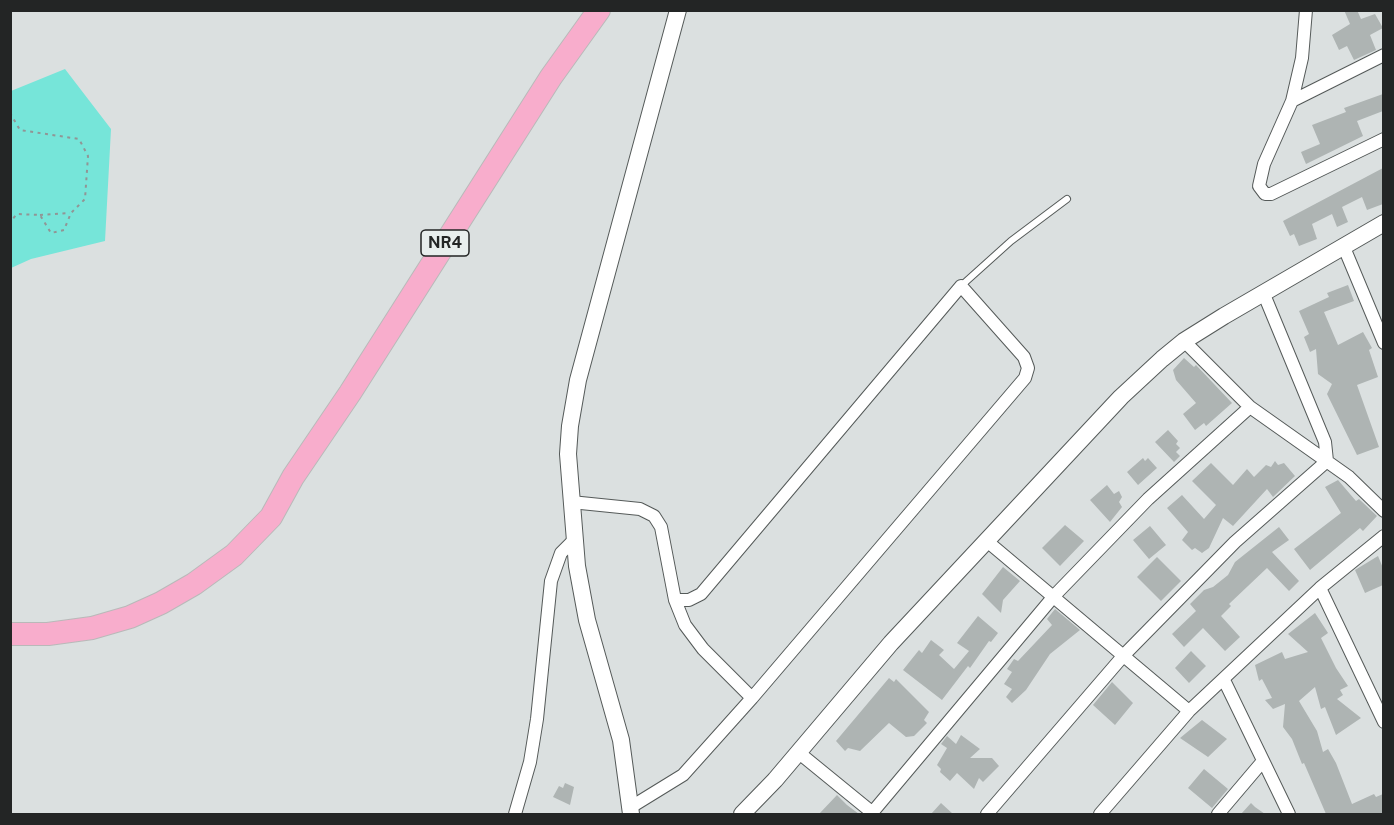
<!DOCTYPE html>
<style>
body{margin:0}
#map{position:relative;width:1394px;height:825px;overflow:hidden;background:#dbe0e0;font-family:"Public Sans",sans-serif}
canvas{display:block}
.frame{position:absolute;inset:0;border:12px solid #232525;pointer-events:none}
</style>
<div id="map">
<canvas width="1394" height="825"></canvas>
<div class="frame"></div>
</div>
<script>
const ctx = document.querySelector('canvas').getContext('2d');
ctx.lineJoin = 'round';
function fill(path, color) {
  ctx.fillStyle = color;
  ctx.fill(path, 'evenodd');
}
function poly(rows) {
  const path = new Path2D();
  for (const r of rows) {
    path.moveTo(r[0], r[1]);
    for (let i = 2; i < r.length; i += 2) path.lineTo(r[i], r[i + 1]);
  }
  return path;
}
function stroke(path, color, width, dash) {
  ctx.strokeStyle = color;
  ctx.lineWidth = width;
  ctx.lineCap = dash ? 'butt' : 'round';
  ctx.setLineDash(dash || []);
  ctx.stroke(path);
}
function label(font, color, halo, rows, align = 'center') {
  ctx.font = font + ' "Public Sans",sans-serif';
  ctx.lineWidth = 6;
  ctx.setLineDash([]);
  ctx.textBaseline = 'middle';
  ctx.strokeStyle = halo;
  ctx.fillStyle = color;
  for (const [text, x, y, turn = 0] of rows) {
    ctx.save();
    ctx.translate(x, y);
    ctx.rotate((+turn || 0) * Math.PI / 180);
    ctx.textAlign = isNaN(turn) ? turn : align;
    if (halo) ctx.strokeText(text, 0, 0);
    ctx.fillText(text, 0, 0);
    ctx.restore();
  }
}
fill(poly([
 [65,69,111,129,105,241,31,259,11,268,11,91]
]), '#76e5d9');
fill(poly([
 [1344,10,1357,10,1361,19,1375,14,1383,28,1370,35,1376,50,1354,60,1347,46,1339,50,1332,35,1350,24],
 [1383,94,1383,111,1357,121,1363,136,1306,164,1301,152,1320,144,1312,125,1346,112,1344,108],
 [1383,168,1383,204,1367,210,1362,197,1342,207,1348,222,1337,227,1332,214,1312,224,1317,239,1299,246,1294,234,1290,236,1283,221],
 [1348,285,1354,301,1324,312,1338,345,1363,332,1372,348,1369,350,1378,377,1357,385,1379,447,1357,455,1327,394,1332,384,1318,374,1316,349,1310,352,1304,337,1309,334,1299,311,1329,297,1327,293],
 [1184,358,1194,367,1196,365,1232,403,1206,426,1204,423,1195,430,1183,414,1196,403,1176,380,1173,370],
 [1168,430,1178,441,1176,444,1180,448,1176,452,1180,456,1174,462,1155,442],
 [1143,458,1145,461,1148,458,1157,468,1138,485,1127,472],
 [1275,461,1278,465,1284,463,1295,476,1273,497,1267,489,1233,526,1223,518,1209,548,1202,553,1195,548,1192,550,1182,540,1188,532,1167,508,1182,495,1204,519,1216,505,1192,481,1211,463,1233,485,1247,469,1254,477,1266,465,1271,467],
 [1338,480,1356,501,1359,499,1377,516,1363,531,1360,528,1310,570,1294,549,1341,513,1325,487],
 [1107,485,1114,494,1119,491,1122,497,1119,502,1122,507,1110,522,1090,500],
 [1065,525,1084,541,1060,566,1042,548],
 [1150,526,1166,545,1149,559,1133,540],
 [1279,527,1289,540,1272,552,1299,581,1289,591,1267,568,1229,604,1231,606,1221,616,1240,637,1225,651,1203,628,1184,647,1172,634,1196,611,1190,604,1204,590,1213,587,1228,575,1235,562],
 [1378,556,1383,568,1383,585,1365,593,1355,570],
 [1157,557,1181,581,1161,601,1137,577],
 [1003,567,1020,581,1003,600,1001,613,982,594],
 [1055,609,1080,630,1050,654,1026,690,1012,703,1006,697,1012,689,1004,684,1012,672,1007,669,1014,659,1018,661,1052,625,1047,619],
 [1315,613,1328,633,1321,638,1336,668,1348,686,1340,690,1343,695,1337,699,1361,718,1336,735,1325,707,1321,709,1315,687,1299,701,1317,731,1323,752,1328,749,1336,763,1352,804,1374,794,1376,797,1383,794,1383,814,1326,814,1304,763,1302,764,1292,739,1283,727,1285,704,1273,709,1265,700,1272,698,1262,679,1259,681,1255,665,1282,652,1285,659,1308,652,1288,634],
 [978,616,998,633,991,642,989,641,970,668,968,666,942,700,903,670,919,650,922,653,931,640,944,650,939,655,954,669,969,651,957,643],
 [1191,651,1206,666,1189,683,1175,668],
 [889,678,894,682,896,679,929,712,924,720,927,723,914,736,906,737,889,723,860,751,848,748,845,751,836,741],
 [1112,682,1133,703,1115,725,1093,705],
 [1202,720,1227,739,1208,757,1180,738],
 [961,735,980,749,970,758,992,758,999,766,983,782,979,778,974,789,957,773,950,781,940,772,941,769,937,765,947,748,941,744,947,736,956,744],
 [1204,769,1228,789,1212,808,1188,788],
 [565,783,574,787,570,805,553,797,559,786,563,788],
 [837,795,847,805,859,814,819,814],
 [941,803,953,814,931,814],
 [1251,803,1255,807,1265,814,1241,814]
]), '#aeb4b3');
const lane = poly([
 [961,286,1011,241,1067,199]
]);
const street = poly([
 [1306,10,1302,58,1292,101,1264,164,1259,186,1265,194,1271,194,1384,139],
 [1292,101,1384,55],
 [1343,245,1384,343],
 [1184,341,1250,407,1349,477,1384,511],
 [571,502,640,509,654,516,661,527,675,600,685,625,703,649,752,698],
 [988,542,1189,711,1320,588,1384,536],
 [1320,588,1384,722],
 [1224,680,1289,814],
 [798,752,874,814],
 [631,807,683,775,752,698,1025,378,1028,368,1024,357,961,286,701,594,689,600,675,600],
 [515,814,530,762,537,719,551,581,561,553,574,540],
 [871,814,1054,596,1148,499,1250,407],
 [987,814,1124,655,1235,542,1327,461,1325,442,1263,292],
 [1100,814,1189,711],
 [1218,814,1263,761]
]);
const secondary = poly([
 [631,814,621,740,587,620,577,566,568,454,570,426,578,380,678,10],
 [742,814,775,780,891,643,1121,397,1162,359,1184,341,1224,316,1384,223]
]);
const highway = poly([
 [10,634,48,634,92,628,130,617,161,603,194,584,234,555,271,517,293,477,350,393,551,77,599,10]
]);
stroke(lane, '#555a59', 8);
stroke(street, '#555a59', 14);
stroke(secondary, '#555a59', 18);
stroke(highway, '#b9b9b9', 24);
stroke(poly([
 [10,113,20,130,79,139,88,156,85,199,71,213,64,230,51,233,40,215,17,214,10,222],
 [40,215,70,213]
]), '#919595', 2, [3, 4.5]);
stroke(lane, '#fff', 6);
stroke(street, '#fff', 12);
stroke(secondary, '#fff', 16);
stroke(highway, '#f8adcc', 22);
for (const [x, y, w] of [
 [445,243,48]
]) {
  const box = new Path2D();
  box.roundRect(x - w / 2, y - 13, w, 26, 4.5);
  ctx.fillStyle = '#e8eeed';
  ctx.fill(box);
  stroke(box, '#232525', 1.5);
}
label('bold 16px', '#232525', null, [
 ["NR4",445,243]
]);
</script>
